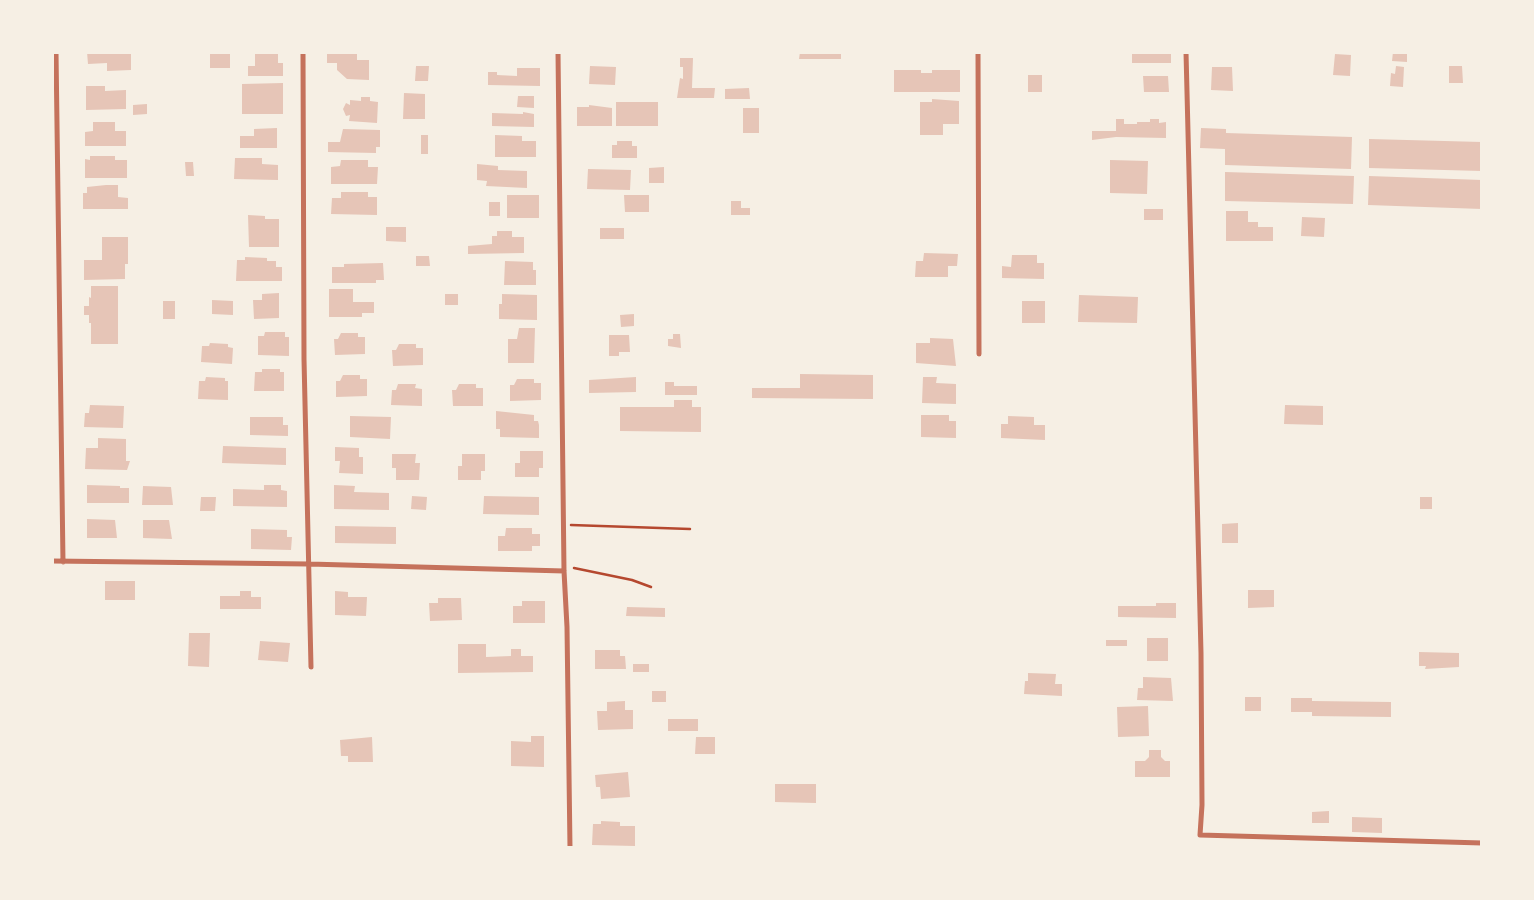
<!DOCTYPE html>
<style>
body{margin:0}
#map{position:relative;width:1534px;height:900px;overflow:hidden;background:#f6efe4;font-family:Merriweather,serif}
canvas{display:block}
.frame{position:absolute;inset:0;border:54px solid #f6efe4;pointer-events:none}
</style>
<div id="map">
<canvas width="1534" height="900"></canvas>
<div class="frame"></div>
</div>
<script>
const ctx = document.querySelector('canvas').getContext('2d');
ctx.lineJoin = 'round';
function fill(path, color) {
  ctx.fillStyle = color;
  ctx.fill(path, 'evenodd');
}
function poly(rows) {
  const path = new Path2D();
  for (const r of rows) {
    path.moveTo(r[0], r[1]);
    for (let i = 2; i < r.length; i += 2) path.lineTo(r[i], r[i + 1]);
  }
  return path;
}
function stroke(path, color, width, dash) {
  ctx.strokeStyle = color;
  ctx.lineWidth = width;
  ctx.lineCap = dash ? 'butt' : 'round';
  ctx.setLineDash(dash || []);
  ctx.stroke(path);
}
fill(poly([
 [87,52,131,52,131,70,107,71,107,63,88,64],
 [210,52,230,52,230,68,210,68],
 [255,52,278,52,278,63,283,63,283,76,248,76,248,66,255,66],
 [327,52,357,52,357,60,369,60,369,80,347,79,337,70,337,63,327,63],
 [800,52,841,52,841,59,799,59],
 [1132,52,1171,52,1171,63,1132,63],
 [1393,52,1407,52,1407,62,1392,61],
 [1335,54,1351,55,1350,76,1333,75],
 [680,58,693,58,692,88,715,88,714,98,677,98,680,78,683,79,683,67,680,67],
 [416,66,429,66,428,81,415,81],
 [590,66,616,67,615,85,589,84],
 [1396,66,1404,67,1403,87,1390,86,1391,73,1395,74],
 [1449,66,1462,66,1463,83,1449,83],
 [1212,67,1232,67,1233,91,1211,90],
 [517,68,540,68,540,86,488,85,488,72,497,72,497,75,517,76],
 [894,70,921,70,921,73,932,73,932,70,960,70,960,92,894,92],
 [1028,75,1042,75,1042,92,1028,92],
 [1143,76,1168,76,1169,92,1144,92],
 [283,83,283,114,242,114,242,84],
 [86,86,105,86,105,91,126,90,126,109,86,110],
 [749,88,750,99,725,99,725,89],
 [404,93,425,94,425,119,403,119],
 [518,96,534,96,534,108,517,107],
 [361,97,370,97,370,101,378,102,377,123,349,121,350,115,346,116,343,109,346,103,350,105,350,100,361,101],
 [932,99,959,101,959,124,943,124,943,135,920,135,920,102,932,102],
 [616,102,658,102,658,126,616,126],
 [147,104,147,114,133,115,133,105],
 [589,105,612,108,612,126,577,126,577,107,589,107],
 [743,108,759,108,759,133,743,133],
 [523,112,534,114,534,127,492,126,492,113,523,114],
 [1116,119,1124,119,1124,124,1137,124,1137,122,1150,122,1150,119,1159,119,1159,123,1166,122,1166,138,1116,137,1092,140,1092,131,1116,131],
 [93,122,115,122,115,131,126,131,126,146,85,146,85,132,93,131],
 [277,128,277,148,240,148,240,136,254,136,254,129],
 [1201,128,1226,129,1226,133,1352,137,1351,169,1225,165,1225,149,1200,148],
 [343,129,380,130,380,147,376,147,376,153,328,152,328,142,340,142],
 [421,135,428,135,428,154,421,154],
 [495,135,522,136,522,141,536,141,536,157,495,157],
 [1369,139,1482,142,1482,171,1369,168],
 [617,141,632,141,632,146,637,146,637,158,612,158,612,145,617,145],
 [90,156,115,156,115,160,127,160,127,178,85,178,85,159,90,160],
 [235,158,262,158,262,164,278,165,278,180,234,179],
 [341,160,368,160,368,167,378,167,377,184,331,184,331,167,340,166],
 [1110,160,1148,161,1147,194,1110,193],
 [185,162,193,162,194,176,186,176],
 [477,164,498,166,498,170,527,171,527,188,486,186,487,181,477,180],
 [664,167,664,183,649,183,649,168],
 [588,169,631,170,630,190,587,189],
 [1225,172,1354,176,1353,204,1225,201],
 [1369,176,1482,180,1482,209,1368,205],
 [106,185,118,185,118,197,128,198,128,209,83,209,83,193,87,193,87,187],
 [341,192,368,192,368,197,377,197,377,215,331,214,332,198,341,198],
 [507,195,539,195,539,218,507,218],
 [624,195,649,195,649,212,625,212],
 [731,201,741,201,741,208,750,208,750,215,731,215],
 [489,202,500,202,500,216,489,216],
 [1144,209,1163,209,1163,220,1144,220],
 [1226,211,1248,211,1248,222,1258,222,1258,227,1273,227,1273,241,1226,241],
 [248,215,265,216,265,219,279,219,279,247,249,247],
 [1302,217,1325,218,1324,237,1301,236],
 [386,227,406,227,406,242,386,241],
 [600,228,624,228,624,239,600,239],
 [497,231,512,231,512,237,524,237,524,253,468,254,468,246,492,244,492,236,497,236],
 [102,237,128,237,128,264,125,264,125,279,84,280,84,260,102,260],
 [924,253,958,254,957,266,948,266,948,277,915,277,916,261,923,261],
 [1012,255,1037,255,1037,263,1044,263,1044,279,1002,278,1002,266,1011,267],
 [416,256,429,256,430,266,416,266],
 [245,257,267,258,267,261,276,261,276,267,282,267,282,281,236,281,237,260,245,260],
 [505,261,533,262,533,270,536,270,536,285,504,285],
 [383,263,384,280,376,280,376,283,332,283,332,267,344,267,344,264],
 [91,286,118,286,118,344,91,344,91,323,89,323,89,315,84,315,84,306,89,306,89,297,91,298],
 [329,289,353,289,353,302,374,302,374,313,362,313,362,317,329,317],
 [279,293,279,318,254,319,253,300,262,300,262,294],
 [445,294,458,294,458,305,445,305],
 [502,294,537,295,537,320,499,319,499,304,502,304],
 [1079,295,1138,297,1137,323,1078,322],
 [212,300,233,301,233,315,212,314],
 [163,301,175,301,175,319,163,319],
 [1022,301,1045,301,1045,323,1022,323],
 [634,314,634,326,621,327,620,315],
 [519,328,535,328,534,363,508,363,508,339,517,339],
 [265,332,285,332,285,337,289,337,289,356,258,355,258,336,264,336],
 [341,333,358,333,358,337,365,337,365,354,335,355,334,339,338,339],
 [673,334,680,334,681,348,668,346,668,339,673,339],
 [609,335,629,335,630,352,619,352,619,356,609,356],
 [930,338,953,339,956,366,916,363,916,343,930,343],
 [210,343,228,344,228,347,233,348,232,364,201,362,202,346,209,346],
 [399,344,416,344,416,348,423,348,423,365,393,366,392,350,396,350],
 [262,369,280,369,280,372,284,372,284,391,254,391,255,372,262,372],
 [800,374,873,375,873,399,752,398,752,388,800,388],
 [343,375,360,375,360,379,367,379,367,396,336,397,336,381,340,381],
 [206,377,225,378,225,381,228,381,228,400,198,399,199,381,205,381],
 [636,377,636,392,589,393,589,380],
 [923,377,937,377,936,383,956,384,956,404,922,403],
 [517,379,534,379,534,383,541,383,541,400,510,401,510,385,514,385],
 [665,382,674,382,674,386,697,386,697,395,665,395],
 [398,384,416,384,415,388,422,389,422,406,391,405,392,390,396,390],
 [459,384,476,384,476,388,483,388,483,406,453,406,452,390,456,390],
 [674,400,692,400,692,407,701,407,701,432,620,431,620,407,674,407],
 [90,405,124,406,123,428,84,427,85,413,89,413],
 [1285,405,1323,406,1323,425,1284,424],
 [496,411,534,415,534,421,538,421,539,425,539,438,500,437,500,429,496,429],
 [921,415,949,415,949,421,956,421,956,438,921,437],
 [350,416,391,417,390,439,350,437],
 [1008,416,1034,417,1034,425,1045,425,1045,440,1001,438,1001,424,1008,424],
 [250,417,283,417,283,425,288,425,288,436,250,435],
 [98,438,126,439,126,461,130,461,127,470,85,469,86,448,98,448],
 [223,446,286,448,286,465,222,463],
 [335,447,359,448,359,457,363,457,363,474,339,473,340,461,335,461],
 [520,451,543,451,543,468,539,468,539,477,515,477,515,463,520,463],
 [392,454,416,454,415,463,420,463,419,480,396,480,396,468,392,468],
 [462,454,485,454,485,471,481,471,481,480,458,480,458,466,462,466],
 [87,485,120,486,120,488,129,488,129,503,87,503],
 [264,485,281,485,281,490,287,491,287,507,233,506,233,489,264,490],
 [334,485,355,486,354,492,389,493,389,510,334,509],
 [143,486,171,487,173,505,142,505],
 [412,496,427,497,426,510,411,509],
 [484,496,539,497,539,515,483,514],
 [201,497,216,497,215,511,200,511],
 [1420,497,1432,497,1432,509,1420,509],
 [87,519,115,520,117,538,87,538],
 [143,520,169,520,172,539,143,538],
 [1238,523,1238,543,1222,543,1222,524],
 [335,526,396,527,396,544,335,543],
 [506,528,532,528,532,534,540,534,540,546,532,546,532,551,498,551,498,536,505,536],
 [251,529,287,530,287,537,292,537,291,550,251,549],
 [105,581,135,581,135,600,105,600],
 [1248,590,1274,590,1274,607,1248,608],
 [240,591,251,591,251,597,261,597,261,609,220,609,220,596,240,596],
 [335,591,348,592,348,597,367,597,366,616,335,615],
 [438,598,461,598,462,620,430,621,429,603,438,603],
 [522,601,545,601,545,623,513,623,513,606,522,606],
 [1156,603,1176,603,1176,618,1118,617,1118,606,1156,606],
 [627,607,665,608,665,617,626,616],
 [189,633,210,633,209,667,188,666],
 [1147,638,1168,638,1168,661,1147,661],
 [1106,640,1127,640,1127,646,1106,646],
 [260,641,290,643,288,662,258,660],
 [458,644,486,644,486,657,511,656,511,649,521,649,521,656,533,656,533,672,458,673],
 [595,650,620,650,620,656,625,656,626,669,595,669],
 [1419,652,1459,653,1459,667,1425,669,1426,666,1419,666],
 [633,664,649,664,649,672,633,672],
 [1028,673,1056,674,1055,684,1062,684,1062,696,1024,694,1025,681,1028,681],
 [1143,677,1171,678,1173,701,1137,700,1138,688,1143,688],
 [652,691,666,691,666,702,652,702],
 [1245,697,1261,697,1261,711,1245,711],
 [1291,698,1312,698,1312,701,1391,702,1391,717,1312,716,1312,712,1291,712],
 [625,701,625,710,633,710,633,729,598,730,597,711,607,711,607,702],
 [1148,706,1149,736,1118,737,1117,707],
 [668,719,698,719,698,731,668,731],
 [531,736,544,736,544,767,511,766,511,741,531,742],
 [372,737,373,762,348,762,348,756,341,756,340,740],
 [696,737,715,737,715,754,695,754],
 [1149,750,1161,750,1161,757,1165,761,1170,761,1170,777,1135,777,1135,761,1145,761,1149,757],
 [628,772,630,797,601,799,600,787,596,787,595,775],
 [775,784,816,784,816,803,775,802],
 [1329,811,1329,823,1312,823,1312,812],
 [1352,817,1382,818,1382,833,1352,832],
 [601,821,620,822,620,826,635,826,635,846,592,845,593,824,601,824]
]), '#e6c5b7');
stroke(poly([
 [571,525,690,529],
 [574,568,632,580,651,587]
]), '#b5482f', 2.5);
stroke(poly([
 [56,52,63,562],
 [303,52,304,359,311,667],
 [558,52,564,571,567,627,570,848],
 [978,52,979,354],
 [1186,52,1201,653,1202,805,1200,835,1482,843],
 [52,561,309,564,564,571]
]), '#c5725c', 5);
</script>
